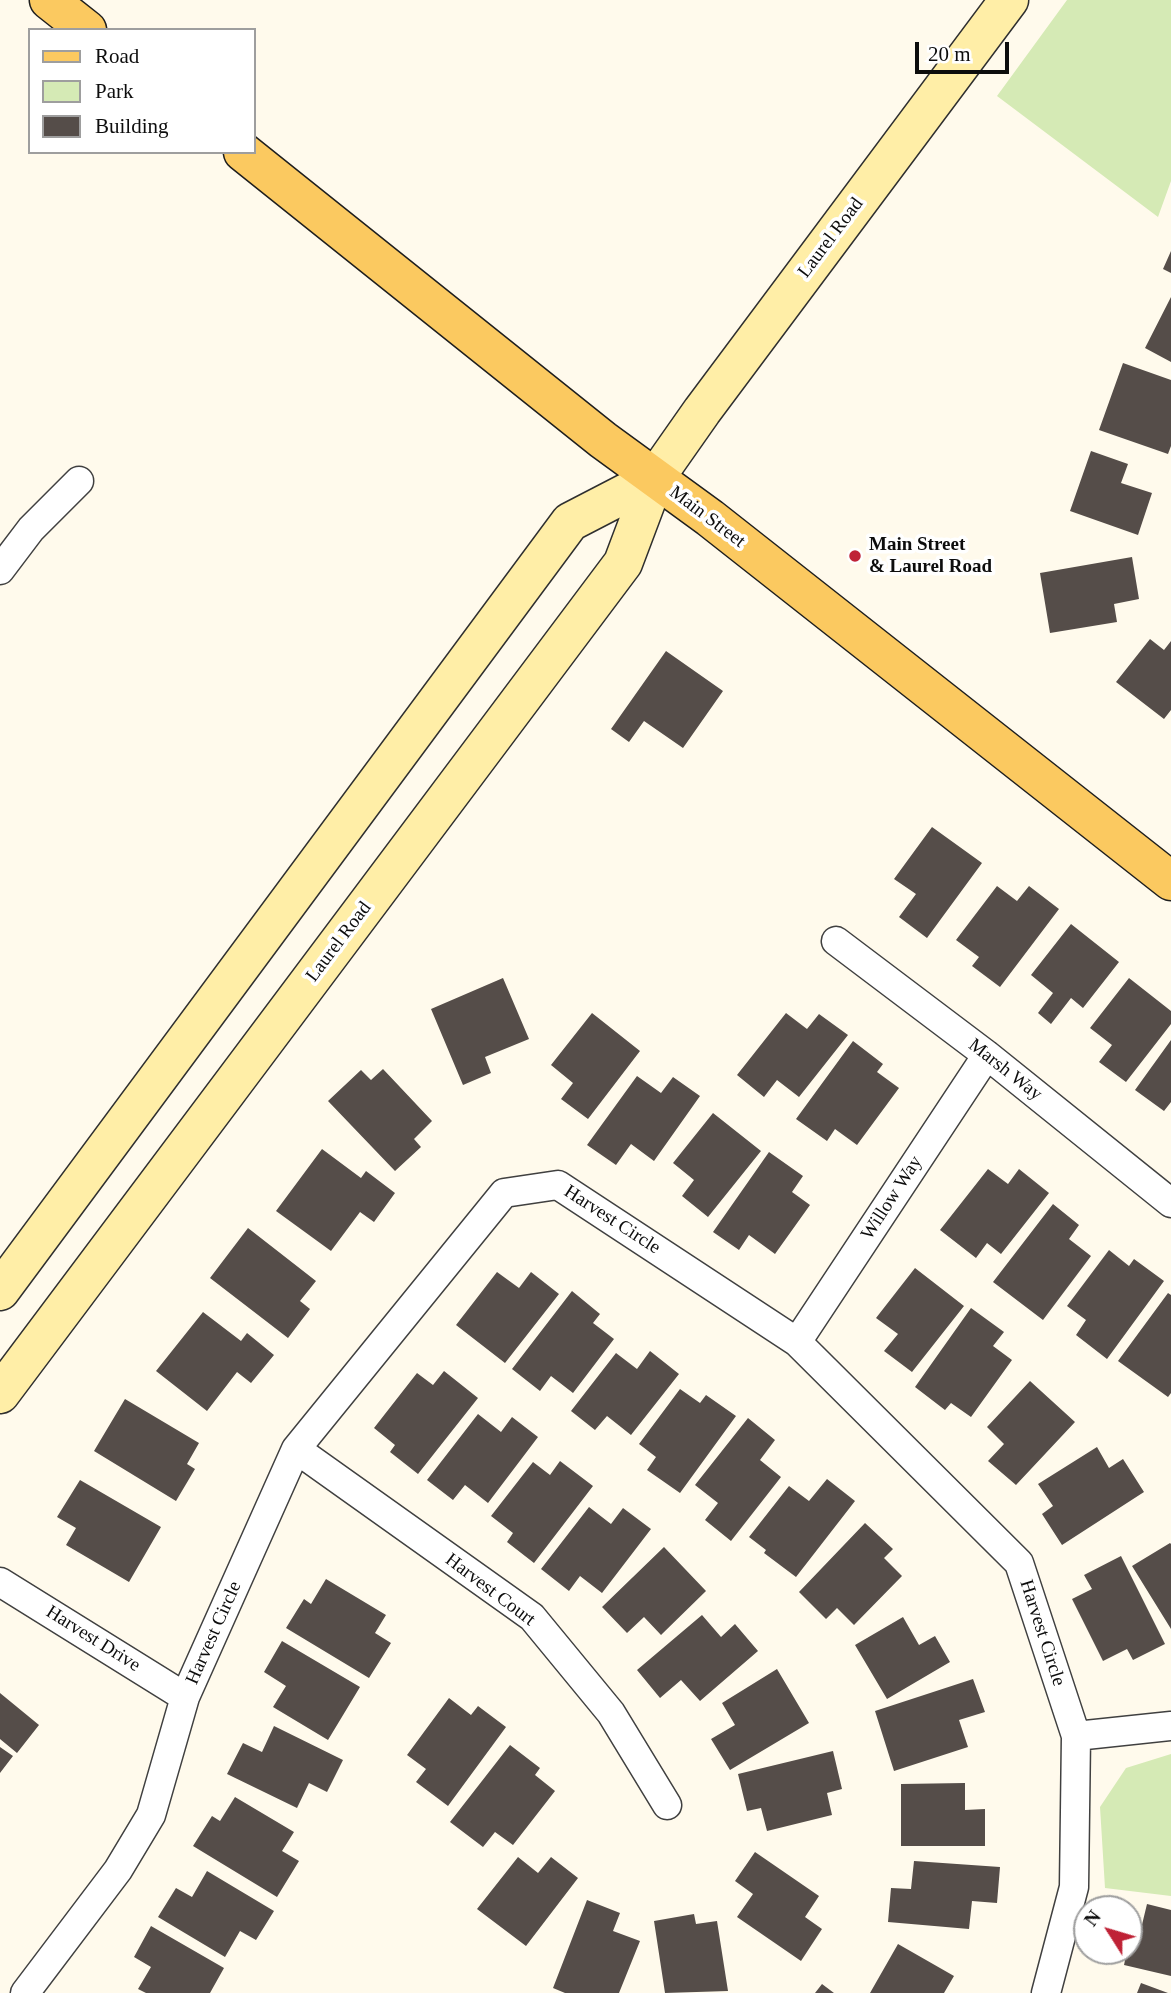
<!DOCTYPE html>
<style>
body{margin:0}
#map{position:relative;width:1171px;height:1993px;overflow:hidden;background:#fffaec;font-family:"Times New Roman",serif}
canvas{display:block}
.legend{position:absolute;left:28px;top:28px;width:228px;height:126px;box-sizing:border-box;background:#fff;border:2px solid #9e9e9e;margin:0;padding:9px 12px;list-style:none;font-size:21px;color:#0d0d0d}
.legend li{display:flex;align-items:center;gap:14px;height:35px}
.legend b{width:35px;border:2px solid #9e9e9e}
.north{position:absolute;left:1073px;top:1895px;width:70px;height:70px;box-sizing:border-box;background:#fff;border:2px solid #9e9e9e;border-radius:50%;rotate:307deg;font-size:19px;font-weight:700;line-height:28px;text-align:center;color:#0d0d0d}
.north::after{content:'';display:block;margin:auto;width:24px;height:32px;background:#bf2236;clip-path:polygon(50% 0,100% 100%,50% 72%,0 100%)}
.scale{position:absolute;left:915px;top:42px;width:94px;height:32px;box-sizing:border-box;border:4px solid #0d0d0d;border-top:0;padding-left:9px;font-size:21px;line-height:24px;white-space:nowrap;color:#0d0d0d;-webkit-text-stroke:5px #fff;paint-order:stroke}
</style>
<div id="map">
<canvas width="1171" height="1993"></canvas>
<ul class="legend">
<li><b style="height:9px;background:#fbc960"></b>Road</li>
<li><b style="height:19px;background:#d5eab5"></b>Park</li>
<li><b style="height:19px;background:#554d49"></b>Building</li>
</ul>
<div class="north">N</div>
<div class="scale">20 m</div>
</div>
<script>
const ctx = document.querySelector('canvas').getContext('2d');
ctx.lineJoin = 'round';
function fill(path, color) {
  ctx.fillStyle = color;
  ctx.fill(path, 'evenodd');
}
function poly(rows) {
  const path = new Path2D();
  for (const r of rows) {
    path.moveTo(r[0], r[1]);
    for (let i = 2; i < r.length; i += 2) path.lineTo(r[i], r[i + 1]);
  }
  return path;
}
function stroke(path, color, width, dash) {
  ctx.strokeStyle = color;
  ctx.lineWidth = width;
  ctx.lineCap = dash ? 'butt' : 'round';
  ctx.setLineDash(dash || []);
  ctx.stroke(path);
}
function label(font, color, halo, rows, align = 'center') {
  ctx.font = font + ' "Times New Roman",serif';
  ctx.lineWidth = 7;
  ctx.setLineDash([]);
  ctx.textBaseline = 'middle';
  ctx.strokeStyle = halo;
  ctx.fillStyle = color;
  for (const [text, x, y, turn = 0] of rows) {
    ctx.save();
    ctx.translate(x, y);
    ctx.rotate((+turn || 0) * Math.PI / 180);
    ctx.textAlign = isNaN(turn) ? turn : align;
    if (halo) ctx.strokeText(text, 0, 0);
    ctx.fillText(text, 0, 0);
    ctx.restore();
  }
}
fill(poly([
 [1067,0,1171,0,1171,181,1158,217,997,96],
 [1171,1754,1171,1896,1105,1888,1100,1807,1126,1768]
]), '#d5eab5');
fill(poly([
 [1171,251,1171,273,1163,269],
 [1171,297,1171,362,1145,348],
 [1123,363,1171,380,1171,446,1168,454,1099,430],
 [1091,451,1128,464,1121,483,1152,493,1138,535,1070,511],
 [1132,557,1139,599,1114,604,1117,622,1050,633,1040,573],
 [1150,639,1164,650,1171,641,1171,710,1164,719,1116,682],
 [666,651,723,691,683,748,644,721,629,742,611,729],
 [932,827,982,863,927,938,899,917,916,894,894,879],
 [997,886,1017,901,1029,886,1059,909,1000,987,972,966,979,957,956,940],
 [1071,924,1119,962,1083,1008,1071,998,1051,1024,1038,1013,1053,993,1031,975],
 [503,978,529,1039,485,1057,491,1073,463,1085,431,1009],
 [1129,978,1171,1011,1171,1024,1126,1082,1099,1062,1112,1045,1090,1028],
 [592,1013,640,1051,588,1119,561,1099,573,1083,551,1065],
 [786,1013,807,1029,819,1014,848,1035,799,1097,777,1080,764,1097,737,1075],
 [1171,1040,1171,1102,1164,1111,1135,1090],
 [853,1041,883,1064,877,1072,899,1088,857,1145,835,1129,827,1141,796,1119],
 [383,1069,432,1121,414,1139,421,1147,395,1171,328,1101,361,1070,371,1080],
 [637,1076,661,1093,673,1077,700,1096,654,1161,631,1144,616,1165,587,1145],
 [713,1113,761,1151,708,1217,682,1196,694,1180,673,1163],
 [322,1149,361,1178,366,1171,395,1193,374,1222,360,1212,331,1251,276,1211],
 [769,1152,803,1176,792,1192,810,1205,775,1254,749,1235,739,1250,713,1232],
 [988,1169,1008,1184,1019,1169,1049,1193,1001,1254,987,1243,976,1258,940,1230],
 [1053,1204,1079,1225,1069,1239,1091,1256,1043,1320,993,1282],
 [248,1228,316,1281,300,1301,310,1309,288,1338,210,1278],
 [1109,1250,1129,1266,1134,1259,1164,1281,1107,1359,1076,1335,1086,1320,1067,1306],
 [915,1268,964,1306,912,1372,884,1351,898,1334,876,1318],
 [497,1272,519,1288,531,1272,559,1294,505,1363,456,1325],
 [572,1291,600,1314,593,1323,614,1339,573,1393,551,1376,540,1391,512,1369],
 [1168,1293,1171,1295,1171,1393,1168,1397,1118,1361],
 [971,1308,1004,1332,993,1346,1012,1360,971,1417,951,1403,945,1410,915,1387],
 [203,1312,241,1341,247,1333,274,1355,251,1383,237,1372,207,1411,156,1371],
 [650,1351,679,1374,631,1435,607,1416,595,1430,571,1411,616,1353,637,1369],
 [444,1371,478,1398,418,1474,390,1452,395,1445,374,1428,417,1373,433,1385],
 [1030,1381,1075,1422,1016,1485,988,1461,1004,1444,987,1427],
 [680,1389,700,1403,706,1395,736,1416,680,1493,647,1470,656,1457,639,1444],
 [125,1399,199,1443,187,1464,195,1469,176,1501,94,1451],
 [478,1414,501,1432,512,1417,538,1437,488,1503,465,1485,453,1500,427,1480],
 [748,1418,775,1440,760,1460,781,1477,731,1541,705,1520,718,1503,695,1485],
 [1097,1447,1109,1468,1123,1459,1144,1492,1062,1545,1042,1514,1053,1506,1038,1484],
 [560,1461,593,1486,534,1563,507,1542,513,1533,491,1516,533,1462,550,1475],
 [827,1479,855,1501,796,1577,764,1553,766,1550,749,1537,789,1486,809,1501],
 [80,1480,161,1527,129,1582,66,1545,76,1528,57,1517],
 [589,1507,611,1524,623,1508,651,1529,602,1593,580,1576,569,1591,541,1569],
 [865,1523,893,1549,884,1558,902,1576,854,1625,837,1608,826,1619,799,1592],
 [1170,1543,1171,1544,1171,1629,1132,1566],
 [664,1547,706,1591,661,1635,644,1617,627,1633,602,1607],
 [1121,1556,1165,1644,1133,1660,1127,1649,1103,1661,1072,1599,1092,1589,1084,1575],
 [326,1579,386,1615,375,1633,391,1643,369,1678,286,1628,304,1599,311,1604],
 [702,1615,721,1637,735,1624,758,1651,700,1701,681,1680,660,1698,637,1670],
 [903,1617,919,1645,935,1636,950,1662,887,1699,855,1645],
 [282,1641,360,1687,328,1740,273,1707,286,1686,264,1672],
 [777,1669,809,1723,730,1770,711,1739,735,1725,722,1703],
 [973,1679,985,1712,959,1720,968,1747,894,1771,875,1711],
 [0,1693,39,1725,17,1753,0,1739],
 [449,1698,471,1715,478,1706,506,1727,448,1806,416,1782,426,1769,407,1755],
 [274,1726,343,1760,327,1792,309,1783,297,1808,227,1774,243,1743,262,1752],
 [510,1745,540,1768,535,1775,555,1791,513,1845,495,1832,483,1847,450,1822],
 [0,1747,13,1756,0,1773],
 [833,1751,842,1789,827,1793,832,1815,767,1831,761,1808,747,1811,738,1774],
 [965,1783,965,1810,985,1809,985,1846,901,1846,901,1784],
 [235,1797,294,1832,282,1851,299,1861,277,1897,193,1846,212,1816,220,1821],
 [755,1852,819,1896,805,1917,822,1929,801,1961,737,1917,753,1894,735,1881],
 [518,1857,538,1873,551,1857,578,1878,526,1946,477,1909],
 [914,1861,1000,1867,997,1903,972,1901,969,1929,888,1922,891,1888,911,1889],
 [207,1871,274,1911,256,1940,240,1931,225,1957,158,1917,176,1888,192,1897],
 [587,1900,620,1913,613,1931,640,1941,619,1993,565,1993,553,1988],
 [1147,1904,1171,1910,1171,1976,1124,1965,1127,1951,1129,1951,1131,1932,1140,1933],
 [694,1914,696,1924,717,1921,728,1991,665,1993,654,1921],
 [151,1926,224,1968,210,1993,146,1993,138,1989,151,1967,134,1957],
 [898,1944,954,1976,944,1993,870,1993],
 [1141,1983,1168,1993,1137,1993],
 [822,1984,834,1993,815,1993]
]), '#554d49');
const street = poly([
 [0,570,31,529,79,481],
 [836,941,987,1055,1171,1203],
 [797,1342,987,1055],
 [296,1449,532,1617,611,1713,667,1805],
 [0,1582,185,1697],
 [1076,1736,1171,1726],
 [25,1993,118,1870,151,1815,185,1697,296,1449,504,1193,558,1185,797,1342,1019,1563,1076,1736,1074,1887,1046,1993]
]);
const secondary = poly([
 [0,1291,570,522,655,478],
 [0,1394,623,563,655,478,702,411,1009,0]
]);
const primary = poly([
 [49,0,87,30],
 [243,152,603,440,710,518,1171,881]
]);
stroke(street, '#404040', 31);
stroke(secondary, '#2f2f2f', 41);
stroke(primary, '#1e1e1e', 41);
stroke(street, '#fff', 28);
stroke(secondary, '#ffeea7', 38);
stroke(primary, '#fbc960', 38);
for (const [x, y, r, color] of [
 [855,556,7,"#bf2236"]
]) {
  const dot = new Path2D();
  dot.arc(x, y, r, 0, 2 * Math.PI);
  ctx.fillStyle = color;
  ctx.fill(dot);
  stroke(dot, '#fff', 2.5);
}
label('19px', '#0d0d0d', '#fff', [
 ["Laurel Road",831,238,-53],
 ["Main Street",707,517,37],
 ["Laurel Road",339,942,-53],
 ["Marsh Way",1005,1070,38],
 ["Willow Way",892,1198,-57],
 ["Harvest Circle",612,1220,33],
 ["Harvest Court",490,1590,37],
 ["Harvest Circle",214,1633,-66],
 ["Harvest Circle",1042,1633,72],
 ["Harvest Drive",93,1639,32]
]);
label('bold 19px', '#0d0d0d', '#fff', [
 ["Main Street",869,545],
 ["& Laurel Road",869,567]
], 'left');
</script>
